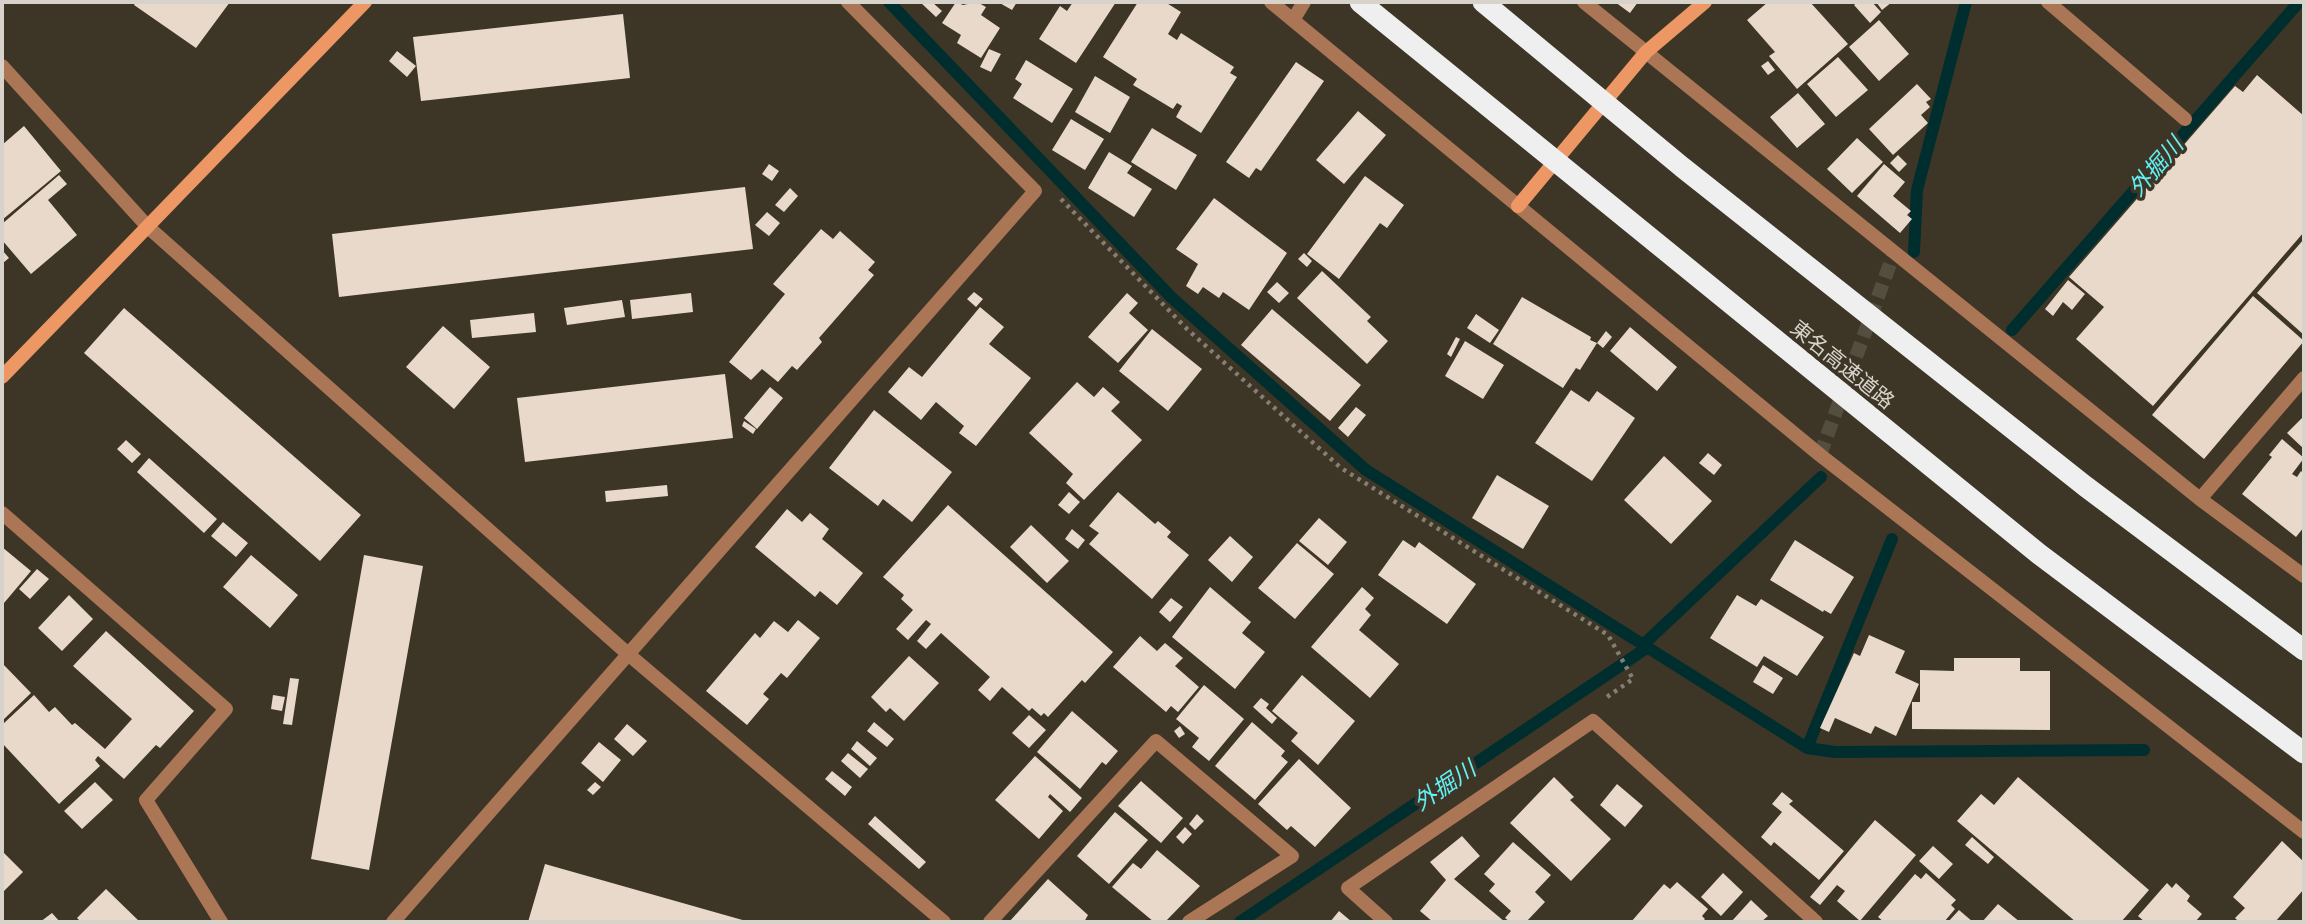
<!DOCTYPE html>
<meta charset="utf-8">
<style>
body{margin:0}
#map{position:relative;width:2306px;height:924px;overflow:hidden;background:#3d3627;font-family:Georgia,serif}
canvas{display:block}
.frame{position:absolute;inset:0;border:4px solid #d8d3ca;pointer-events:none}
</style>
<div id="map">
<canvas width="2306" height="924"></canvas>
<div class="frame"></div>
</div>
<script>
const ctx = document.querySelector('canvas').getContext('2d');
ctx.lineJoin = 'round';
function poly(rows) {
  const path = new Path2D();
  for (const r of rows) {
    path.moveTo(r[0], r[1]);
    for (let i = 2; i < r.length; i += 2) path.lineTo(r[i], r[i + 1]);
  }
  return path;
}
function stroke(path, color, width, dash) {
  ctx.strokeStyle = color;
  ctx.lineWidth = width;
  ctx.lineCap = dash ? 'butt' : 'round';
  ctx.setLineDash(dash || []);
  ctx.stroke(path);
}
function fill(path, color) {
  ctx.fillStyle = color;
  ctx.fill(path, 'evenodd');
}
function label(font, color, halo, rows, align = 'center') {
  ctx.font = font + ' Georgia,"Noto Sans JP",serif';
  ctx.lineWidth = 7;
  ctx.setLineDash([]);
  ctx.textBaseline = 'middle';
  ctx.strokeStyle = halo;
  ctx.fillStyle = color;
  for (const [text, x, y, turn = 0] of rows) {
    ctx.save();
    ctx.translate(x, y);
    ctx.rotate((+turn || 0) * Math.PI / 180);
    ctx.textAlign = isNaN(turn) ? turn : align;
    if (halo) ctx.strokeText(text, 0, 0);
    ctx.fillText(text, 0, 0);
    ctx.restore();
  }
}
stroke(poly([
 [889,2,1172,298,1366,470,1807,748,1835,752,2144,750],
 [1914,252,1917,190,1966,2],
 [2012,330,2299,2],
 [1644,644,1821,477],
 [1807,748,1892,539],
 [1240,922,1648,647]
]), '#002e2f', 12);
fill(poly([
 [136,2,230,2,196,48,134,5],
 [920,2,932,2,942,11,936,17],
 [956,2,963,5,977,2,986,7,981,15,1000,28,981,58,957,43,961,35,942,23],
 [998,2,1017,2,1012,10],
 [1073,2,1116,2,1076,63,1039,39,1060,6,1067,11],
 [1138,2,1165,2,1181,12,1168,34,1177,40,1181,33,1234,67,1230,73,1237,77,1201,133,1176,117,1182,106,1177,103,1173,109,1133,85,1137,79,1103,57],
 [1615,2,1638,2,1630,13],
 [1768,2,1810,2,1848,44,1797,89,1769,56,1775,52,1747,20],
 [1858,2,1872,2,1881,12,1870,23,1854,5],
 [1876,2,1892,2,1882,10],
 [623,14,630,78,421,101,413,37],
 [1879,20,1909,54,1879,81,1849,47],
 [989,49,1001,54,991,72,980,67],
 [397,51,416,66,407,77,389,61],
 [1838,57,1868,90,1836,117,1807,84],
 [1026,60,1073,89,1052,123,1013,98,1022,84,1015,79],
 [1768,61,1775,70,1768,75,1761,66],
 [1296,62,1324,81,1261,171,1256,168,1249,178,1226,162],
 [2257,75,2304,116,2304,232,2153,406,2076,339,2104,307,2069,277,2235,86,2243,92],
 [1095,76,1130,97,1110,133,1075,112],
 [1917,84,1931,99,1926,102,1930,107,1921,115,1928,123,1893,155,1869,129],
 [1798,93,1825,124,1797,148,1770,117],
 [1358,111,1386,135,1344,184,1316,160],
 [1071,119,1104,139,1085,170,1052,150],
 [24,126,61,171,2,220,2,145],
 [1152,128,1197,155,1176,190,1131,162],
 [1857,138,1883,162,1852,193,1827,169],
 [1109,152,1132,166,1127,173,1152,189,1134,217,1088,188],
 [1898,155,1907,164,1899,172,1890,163],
 [769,164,779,171,772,181,762,174],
 [1884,164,1905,182,1893,196,1911,211,1907,215,1912,219,1900,233,1857,196],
 [59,175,67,184,48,200,77,235,31,274,2,240,2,224],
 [1365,176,1404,205,1387,228,1380,223,1339,279,1307,254],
 [745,187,753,249,339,297,332,234],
 [790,188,798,196,784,212,775,205],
 [1214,198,1287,253,1249,310,1223,292,1219,298,1203,287,1198,294,1186,286,1198,264,1176,249],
 [767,212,780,223,769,236,755,225],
 [821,229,833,239,840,231,875,262,868,270,874,275,819,338,822,342,797,370,792,366,778,382,762,369,751,380,729,362,785,294,773,284],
 [2304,239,2304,335,2257,293],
 [2,250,9,258,3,263,2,261],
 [1304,253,1312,261,1307,267,1298,259],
 [1322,271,1371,317,1367,321,1388,341,1367,364,1297,298],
 [2068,280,2085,294,2072,310,2063,302,2053,316,2045,309],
 [1277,282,1289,293,1279,303,1267,292],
 [974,292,983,299,976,307,967,299],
 [691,293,693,312,632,319,630,300],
 [1127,293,1138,303,1129,313,1148,330,1118,363,1088,337],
 [2253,296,2304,341,2204,459,2152,415],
 [1522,297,1591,337,1590,340,1597,343,1580,370,1576,368,1563,388,1493,344],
 [622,300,625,317,567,325,564,308],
 [980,307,1004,327,989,344,1031,378,976,446,959,433,964,426,936,402,921,420,888,392,909,367,922,377],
 [124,308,361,515,320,561,84,353],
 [1272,309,1361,385,1330,421,1241,345],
 [534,313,536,332,472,338,470,320],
 [1476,314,1499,330,1490,343,1467,328],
 [443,326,490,367,454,409,406,367],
 [1630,327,1677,367,1657,391,1610,351],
 [1152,329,1202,369,1168,411,1119,371],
 [1606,331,1612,337,1603,348,1597,343],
 [1456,337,1460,339,1451,357,1447,354],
 [1465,341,1504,365,1483,399,1445,376],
 [725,374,733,438,525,462,517,398],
 [1077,382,1094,397,1103,387,1120,402,1111,411,1142,440,1084,500,1066,483,1073,474,1029,433],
 [770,387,783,398,757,429,744,418],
 [1571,390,1589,402,1597,391,1635,418,1592,481,1535,443],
 [1356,407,1366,415,1348,437,1338,428],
 [874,410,952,472,912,522,883,499,878,506,829,468],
 [2304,416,2304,449,2287,433],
 [744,421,756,429,753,434,742,426],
 [2282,439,2304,458,2292,474,2297,477,2301,471,2304,474,2304,527,2296,537,2242,494,2272,457,2269,455],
 [126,440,141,454,132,463,117,449],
 [1708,453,1722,465,1714,475,1699,463],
 [1664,456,1712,501,1671,544,1624,500],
 [149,458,217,519,204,533,137,472],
 [1497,475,1549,506,1523,549,1472,518],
 [667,485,668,496,606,502,605,491],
 [1069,492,1080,502,1069,514,1058,505],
 [1118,492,1155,524,1158,521,1171,532,1167,537,1189,555,1152,599,1089,544,1099,533,1089,526],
 [948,505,1113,652,1085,683,1082,680,1048,717,1044,713,1041,716,1032,708,1029,711,1002,687,990,701,978,690,990,677,941,633,926,649,917,641,931,624,926,620,908,640,896,629,913,610,901,599,904,595,883,577],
 [787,509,802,522,810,513,829,529,822,539,863,573,837,605,820,591,815,597,755,547],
 [1319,518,1347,542,1328,565,1299,541],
 [223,522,248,543,236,557,211,536],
 [1031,525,1069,561,1047,583,1010,547],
 [1072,529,1085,540,1078,549,1065,539],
 [1230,536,1253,557,1232,582,1208,560],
 [1403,540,1415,548,1419,542,1476,584,1447,624,1378,575],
 [1795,540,1854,577,1831,614,1824,610,1823,612,1770,580],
 [1297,543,1334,574,1295,619,1258,588],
 [2,547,31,571,4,603,2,602],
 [251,555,298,595,270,628,223,587],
 [364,555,423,566,369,870,311,859],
 [37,569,49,579,30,599,19,589],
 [1210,587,1251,622,1242,633,1265,652,1235,689,1172,637],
 [1362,587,1374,598,1365,609,1371,615,1359,630,1399,664,1370,698,1311,647],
 [69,595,93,619,62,651,38,628],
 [1737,595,1756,606,1761,599,1824,637,1797,676,1764,656,1757,667,1710,638],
 [1171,598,1183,607,1170,622,1159,612],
 [798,620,820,638,787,678,781,673,763,694,769,699,747,725,706,691,755,633,760,638,774,621,788,632],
 [106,631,194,711,160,748,156,745,124,779,98,756,95,760,100,766,59,804,2,743,2,725,34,695,49,712,55,707,72,725,75,723,105,749,132,719,73,666],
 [1869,635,1905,651,1895,673,1919,684,1896,736,1875,726,1871,734,1835,718,1829,732,1820,728,1854,653,1860,656],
 [1140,636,1157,651,1165,643,1183,658,1175,666,1199,687,1178,712,1171,706,1166,712,1113,667],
 [909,656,939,683,904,721,890,708,886,712,871,697],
 [1954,658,2020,658,2020,671,2050,671,2050,730,1912,729,1912,702,1920,702,1920,670,1954,671],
 [2,663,31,693,2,721],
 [1763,665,1783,678,1773,694,1753,682],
 [1302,675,1355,721,1318,765,1291,741,1298,733,1272,711],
 [290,678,299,679,292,725,283,724],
 [1204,685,1244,719,1209,761,1192,747,1199,738,1176,719],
 [273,695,285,697,282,711,271,709],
 [1261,698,1269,704,1266,708,1277,718,1272,724,1253,707],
 [1072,711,1118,751,1106,765,1102,762,1080,789,1037,752],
 [1029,715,1046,730,1029,748,1012,733],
 [874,722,894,739,887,747,867,731],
 [1252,722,1285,751,1281,756,1288,762,1255,800,1215,766],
 [627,724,647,741,633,756,614,739],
 [1180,726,1185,734,1179,738,1174,731],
 [857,741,877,758,870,766,851,749],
 [599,742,621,760,603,782,581,763],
 [848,753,868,769,860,778,841,761],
 [1035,756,1082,798,1070,812,1050,794,1048,797,1063,811,1039,839,995,800],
 [1299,759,1351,808,1315,847,1291,826,1287,830,1258,804],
 [832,771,852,787,845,796,825,779],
 [1554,777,1574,797,1570,800,1611,839,1571,881,1510,823],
 [2018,777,2149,890,2121,922,2076,922,1957,821,1981,794,1994,805],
 [1141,781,1183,818,1161,843,1118,806],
 [95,782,113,800,82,829,64,811],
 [595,782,601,787,593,795,587,790],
 [1617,784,1643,806,1625,827,1600,805],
 [1782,792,1793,801,1789,804,1844,851,1819,880,1774,842,1771,846,1761,837,1782,812,1772,804],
 [1115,812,1148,840,1109,884,1077,856],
 [1197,814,1204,821,1195,830,1189,824],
 [875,816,926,862,919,869,868,824],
 [1875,820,1916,855,1860,921,1837,901,1845,891,1837,885,1820,905,1810,897],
 [1185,827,1192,834,1183,844,1176,837],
 [1462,836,1480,856,1454,879,1505,922,1433,922,1420,911,1446,880,1430,862],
 [1972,837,1994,857,1988,864,1965,845],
 [2282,841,2304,862,2304,889,2275,922,2239,922,2235,918,2245,908,2233,897],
 [1513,842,1551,875,1535,892,1545,902,1526,922,1510,922,1505,918,1511,911,1489,891,1495,884,1484,874],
 [1933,846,1953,864,1939,879,1919,861],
 [1157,850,1200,886,1165,922,1154,922,1112,887,1133,863,1141,869],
 [2,851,23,872,2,893],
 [545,864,746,921,746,922,528,922],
 [1723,873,1743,892,1721,916,1701,897],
 [1926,873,1956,900,1951,905,1955,909,1944,922,1884,922,1878,917,1915,874,1921,879],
 [1048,879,1088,915,1084,922,1009,922],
 [1677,882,1708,909,1702,916,1705,919,1702,922,1631,922,1664,884,1670,889],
 [2167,883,2172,888,2176,883,2190,896,2187,901,2202,914,2195,922,2145,922,2138,916],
 [106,889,140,922,81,922,77,918],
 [1751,900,1768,916,1761,922,1731,922],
 [1998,904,2020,922,1982,922],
 [1959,910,1973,922,1948,922],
 [1339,911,1352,922,1330,922],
 [52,913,60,922,40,922]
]), '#e9d9ca');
stroke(poly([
 [1820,455,1894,253]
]), '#544e3f', 14, [14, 7]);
stroke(poly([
 [1061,199,1187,329,1341,468,1608,635,1633,679,1607,697]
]), '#857f73', 4.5, [3.5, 5]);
stroke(poly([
 [1271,2,1820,455,2304,832],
 [1584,2,2200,499,2304,576],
 [2048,2,2185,119],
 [1293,20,1304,2],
 [2,66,148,227,628,654,944,922],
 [2200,499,2304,378],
 [2,513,226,709,146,800,221,922],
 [393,922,1035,191,848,2],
 [990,922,1156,741,1292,856,1189,922],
 [1386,922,1348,888,1593,721,1816,922]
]), '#ab7656', 14);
stroke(poly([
 [1518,206,1646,52,1705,2],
 [2,377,365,2]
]), '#ed9764', 14);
stroke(poly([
 [1360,2,2039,554,2304,753],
 [1483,2,1682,167,2085,486,2304,650]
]), '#efefef', 21);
label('21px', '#d8d3ca', '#3d3627', [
 ["東名高速道路",1843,364,39]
]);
label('italic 23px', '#63f0f4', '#3d3627', [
 ["外掘川",2155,166,-49],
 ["外掘川",1444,785,-34]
]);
</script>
